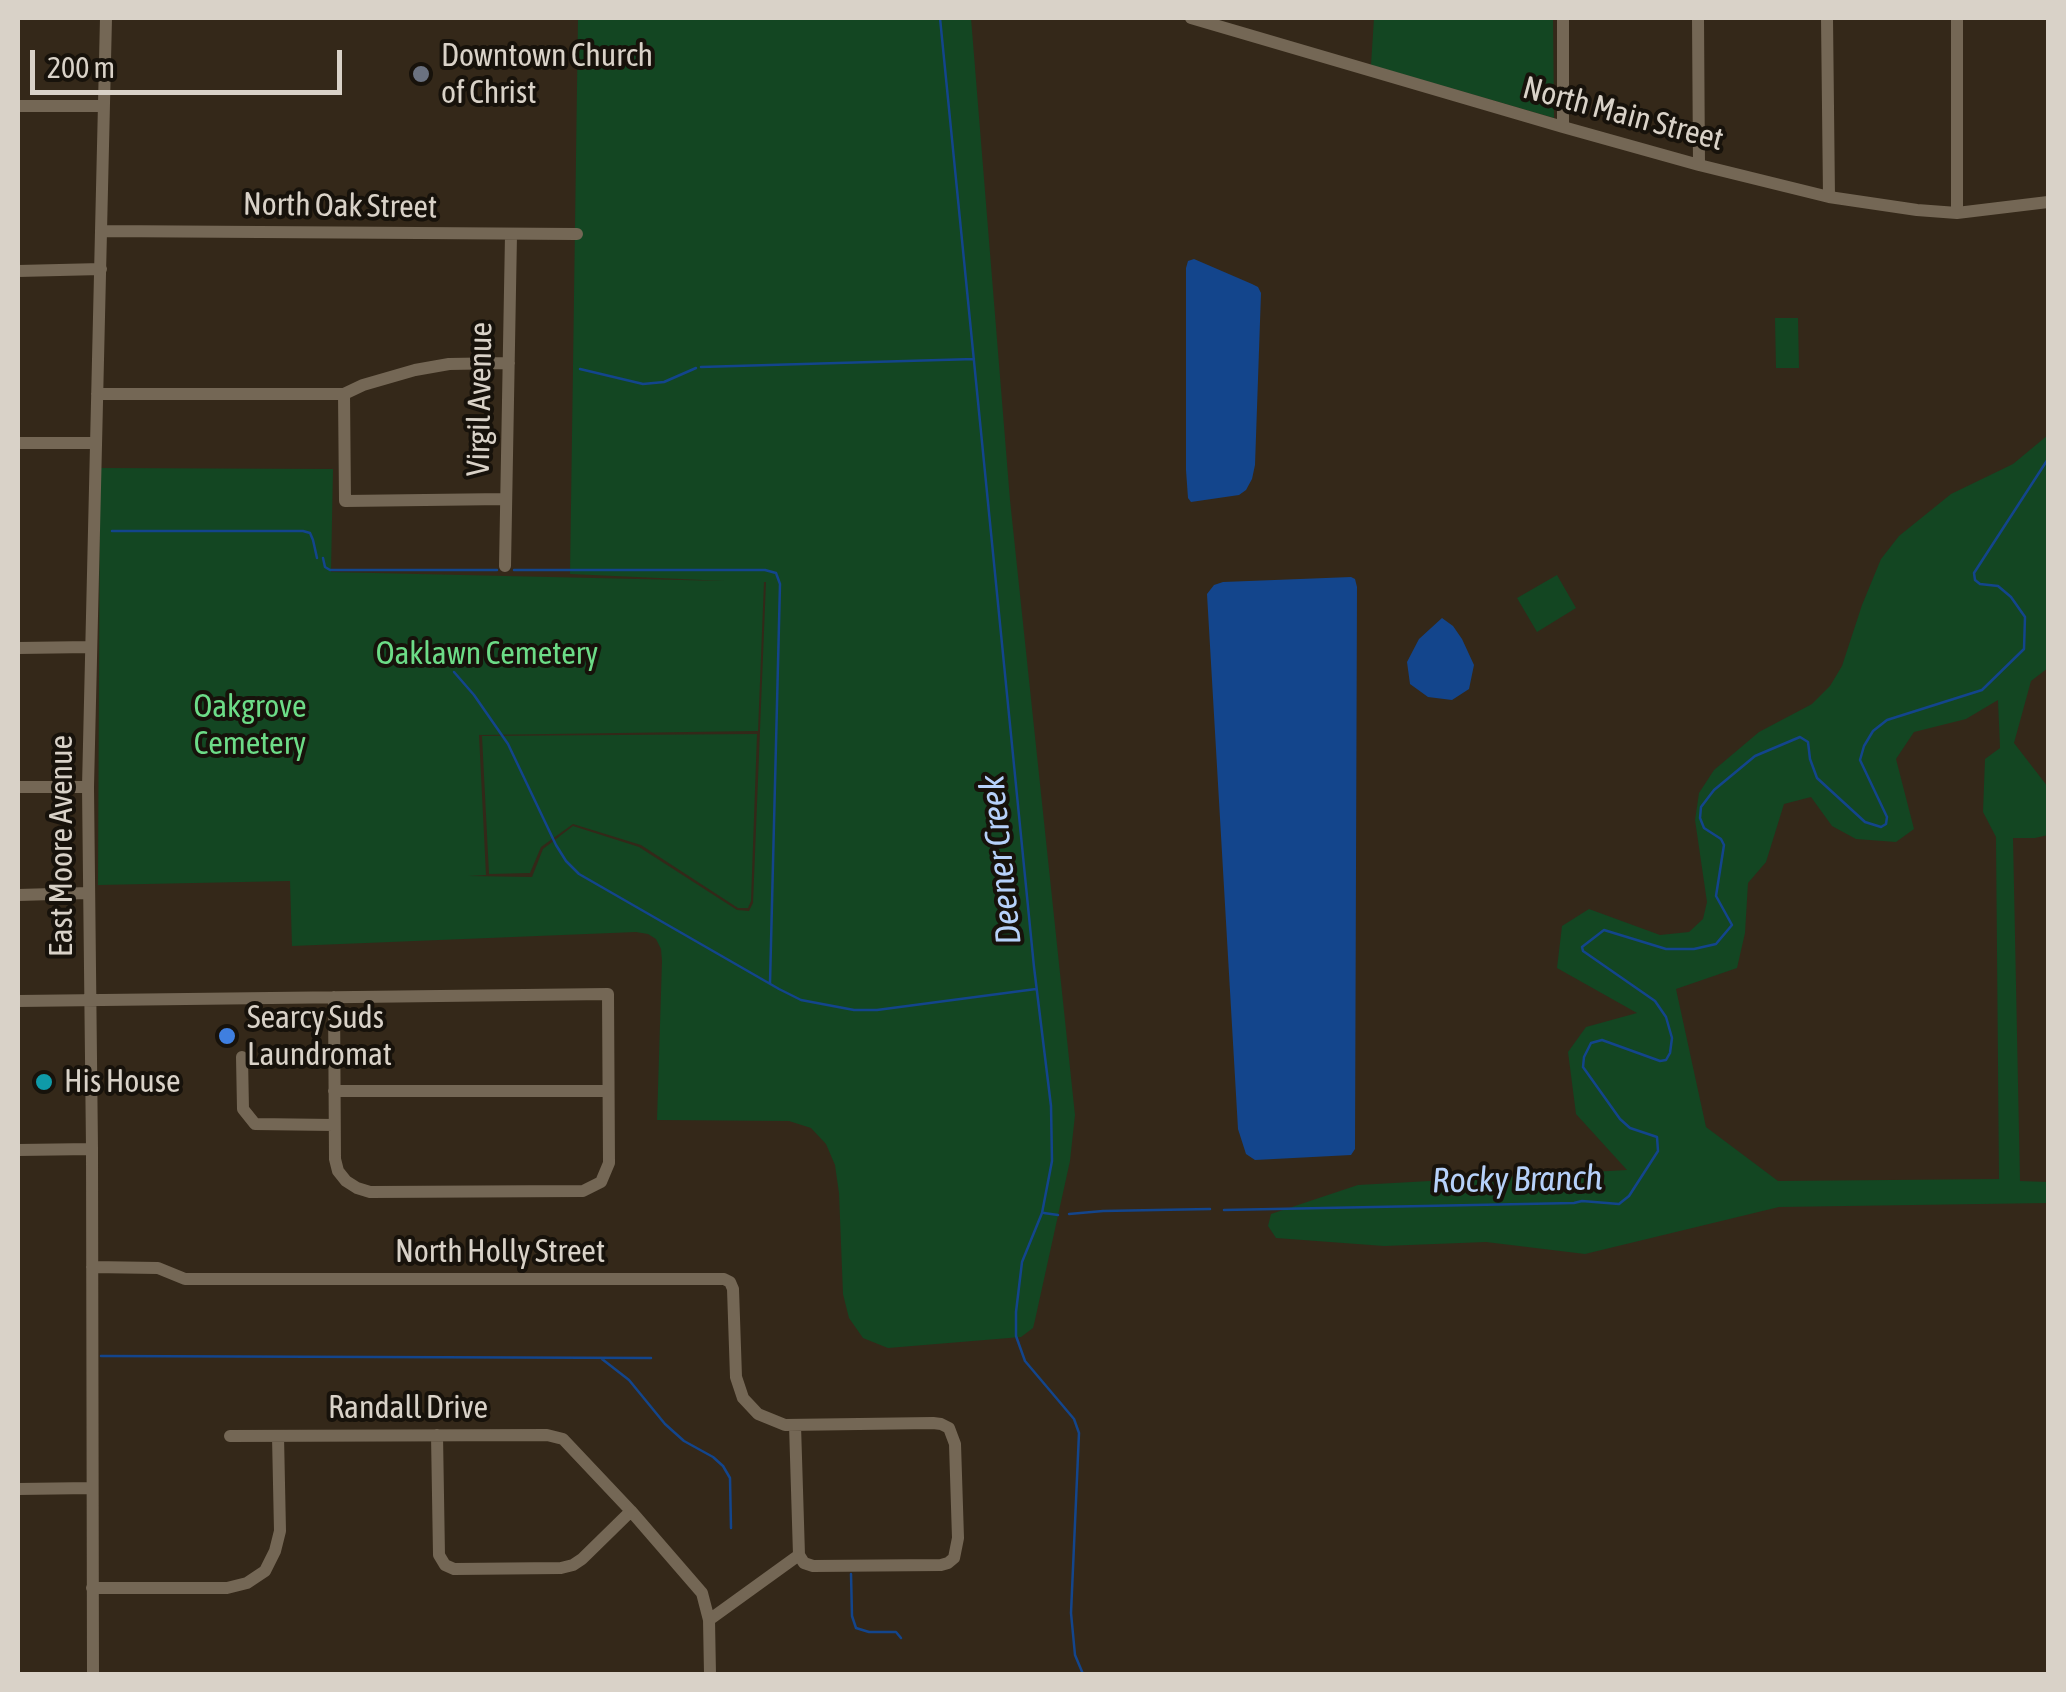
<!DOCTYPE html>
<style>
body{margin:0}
#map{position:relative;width:2066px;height:1692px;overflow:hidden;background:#342819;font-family:"Asap Condensed",sans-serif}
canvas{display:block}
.frame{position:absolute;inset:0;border:20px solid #d9d2c8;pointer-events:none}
.scale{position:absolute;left:30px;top:50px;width:312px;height:45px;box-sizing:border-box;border:5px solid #d9d2c8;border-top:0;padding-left:12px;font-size:30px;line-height:35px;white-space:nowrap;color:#d9d2c8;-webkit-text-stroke:8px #17120b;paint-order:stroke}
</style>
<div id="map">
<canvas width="2066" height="1692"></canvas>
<div class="frame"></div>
<div class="scale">200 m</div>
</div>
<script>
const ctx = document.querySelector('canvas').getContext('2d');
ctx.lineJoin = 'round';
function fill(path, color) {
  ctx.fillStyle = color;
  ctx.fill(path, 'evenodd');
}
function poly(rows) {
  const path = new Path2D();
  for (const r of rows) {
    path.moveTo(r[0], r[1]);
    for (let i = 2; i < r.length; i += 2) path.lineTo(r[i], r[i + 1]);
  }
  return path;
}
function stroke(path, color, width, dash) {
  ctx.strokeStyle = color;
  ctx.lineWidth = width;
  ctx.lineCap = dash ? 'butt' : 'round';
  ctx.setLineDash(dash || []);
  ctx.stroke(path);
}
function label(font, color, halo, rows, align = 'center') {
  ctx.font = font + ' "Asap Condensed",sans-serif';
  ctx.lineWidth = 8;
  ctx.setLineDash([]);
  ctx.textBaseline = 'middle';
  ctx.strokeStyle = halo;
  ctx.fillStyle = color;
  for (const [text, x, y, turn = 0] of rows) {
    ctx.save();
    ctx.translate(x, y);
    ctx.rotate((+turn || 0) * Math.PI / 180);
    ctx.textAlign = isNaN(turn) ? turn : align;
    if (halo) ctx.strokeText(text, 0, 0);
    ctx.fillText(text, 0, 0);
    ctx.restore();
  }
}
fill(poly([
 [578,18,971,18,1010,500,1075,1115,1070,1161,1035,1320,1033,1328,1021,1337,888,1348,863,1338,849,1318,843,1294,839,1193,835,1165,826,1144,811,1128,789,1121,657,1120,662,961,661,949,656,939,648,934,636,932,292,946,290,881,98,885,100,468,333,469,331,572,725,581,570,574],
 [764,582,766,582,753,903,749,911,737,910,639,847,573,826,543,849,532,877,468,876,486,875,479,735,758,731],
 [1374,18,1553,18,1554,118,1371,65],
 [1775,318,1798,318,1799,368,1776,368],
 [2048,435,2048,668,2031,681,2014,743,2048,787,2048,835,2035,838,2013,838,2020,1181,2048,1182,2048,1203,1779,1207,1585,1254,1486,1242,1384,1246,1276,1238,1268,1226,1271,1214,1358,1185,1627,1170,1576,1114,1568,1052,1586,1027,1637,1013,1557,968,1562,926,1589,909,1660,935,1689,932,1703,919,1707,902,1695,820,1699,793,1714,770,1759,732,1812,704,1830,686,1842,666,1862,605,1881,559,1899,536,1951,494,2013,464],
 [1998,700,2000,748,1985,759,1983,812,1996,837,1999,1179,1778,1181,1706,1127,1676,989,1737,968,1745,933,1748,883,1766,862,1784,804,1811,797,1832,826,1856,839,1896,842,1914,829,1896,759,1914,732,1966,719],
 [1557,575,1576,608,1537,632,1517,598],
 [757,734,751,901,748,908,738,908,641,845,573,824,541,847,530,873,489,874,482,736]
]), '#134622');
fill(poly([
 [1194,259,1252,284,1258,287,1261,293,1255,465,1252,479,1246,490,1239,495,1191,502,1188,498,1186,470,1186,268,1188,261],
 [1351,577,1355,579,1357,587,1355,1149,1351,1155,1255,1160,1246,1154,1238,1129,1207,594,1214,585,1223,582],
 [1442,618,1453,626,1462,639,1474,665,1469,689,1452,700,1428,697,1410,684,1407,662,1419,639]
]), '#13458c');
stroke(poly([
 [940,18,1034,967,1051,1106,1052,1161,1042,1213,1022,1262,1016,1312,1016,1336,1025,1361,1074,1419,1079,1433,1071,1613,1075,1655,1083,1674],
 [701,367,974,359],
 [580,369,643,384,664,382,696,368],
 [112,531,303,531,310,533,313,540,317,558],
 [323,558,325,567,330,570,497,570],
 [514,570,765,570,776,573,780,584,770,983],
 [454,672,474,695,508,744,556,845,566,861,579,874,779,989,801,1000,854,1010,877,1010,1036,989],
 [1224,1210,1574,1203,1582,1201,1619,1204,1629,1196,1658,1151,1657,1137,1630,1128,1620,1119,1583,1067,1584,1057,1591,1043,1602,1040,1660,1061,1666,1060,1670,1053,1672,1038,1666,1017,1655,1001,1583,951,1582,947,1604,930,1666,949,1694,949,1716,944,1732,925,1716,896,1724,845,1721,839,1704,828,1700,818,1701,807,1714,790,1755,756,1800,737,1808,742,1810,759,1817,778,1865,822,1881,827,1886,824,1887,817,1860,760,1864,746,1873,731,1887,720,1982,690,2024,649,2025,617,2011,597,1998,586,1980,584,1975,580,1974,573,2048,459],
 [1044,1213,1058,1215],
 [1069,1214,1103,1211,1210,1209],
 [101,1356,651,1358],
 [602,1359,629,1380,665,1424,684,1441,713,1457,723,1466,730,1478,731,1528],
 [851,1574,852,1616,856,1628,869,1632,896,1632,901,1638]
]), '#13458c', 2.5);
stroke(poly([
 [1191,18,1563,127,1699,165,1829,197,1917,210,1957,213,2048,202],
 [1563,18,1563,127],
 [1698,18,1699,165],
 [1827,18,1829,197],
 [1957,18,1957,213],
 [18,106,104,106],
 [101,231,577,234],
 [18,271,101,269],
 [97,394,344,394,363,385,415,370,449,364,509,363],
 [344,394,345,501,505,499],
 [18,443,96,443],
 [505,566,511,235],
 [18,648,91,647],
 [18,787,88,787],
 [18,895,89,893],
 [18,1001,608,994,609,1163,601,1182,583,1191,370,1192,357,1188,346,1181,338,1171,335,1159,334,997],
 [242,1057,243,1109,255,1124,334,1125],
 [334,1091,608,1091],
 [18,1150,92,1149],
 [92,1267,158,1268,185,1279,724,1279,730,1282,733,1289,736,1377,743,1398,758,1414,785,1425,933,1423,941,1424,949,1428,955,1444,958,1538,954,1558,948,1563,941,1565,813,1566,804,1563,799,1555,709,1620],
 [795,1425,799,1555],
 [437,1435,439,1555,445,1565,454,1569,561,1568,573,1565,582,1559,631,1511],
 [230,1436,547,1435,563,1439,631,1511,702,1593,709,1620,710,1674],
 [18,1489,92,1488],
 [92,1588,227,1588,247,1583,265,1571,275,1551,280,1531,278,1436],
 [93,1674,92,1149,88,787,106,18]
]), '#746755', 12);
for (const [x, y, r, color] of [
 [421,74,10,"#6b7280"],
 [227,1036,10,"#3f7fe0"],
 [44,1082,10,"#0f9aa8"]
]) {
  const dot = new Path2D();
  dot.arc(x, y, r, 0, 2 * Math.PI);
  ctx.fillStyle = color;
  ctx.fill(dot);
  stroke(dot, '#17120b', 4);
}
label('32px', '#d9d2c8', '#17120b', [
 ["Downtown Church",441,56],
 ["of Christ",441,93],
 ["Searcy Suds",247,1018],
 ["Laundromat",247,1055],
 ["His House",64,1082]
], 'left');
label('32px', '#d9d2c8', '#17120b', [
 ["North Main Street",1623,114,15],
 ["North Oak Street",340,206,1],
 ["Virgil Avenue",480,399,-89],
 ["East Moore Avenue",62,846,-90],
 ["North Holly Street",500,1252],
 ["Randall Drive",408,1408]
]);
label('32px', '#6cdc87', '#17120b', [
 ["Oaklawn Cemetery",487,654],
 ["Oakgrove",250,707],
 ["Cemetery",250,744]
]);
label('italic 35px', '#b6d1fa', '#17120b', [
 ["Deener Creek",1001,860,-96],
 ["Rocky Branch",1517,1180,-1]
]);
</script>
